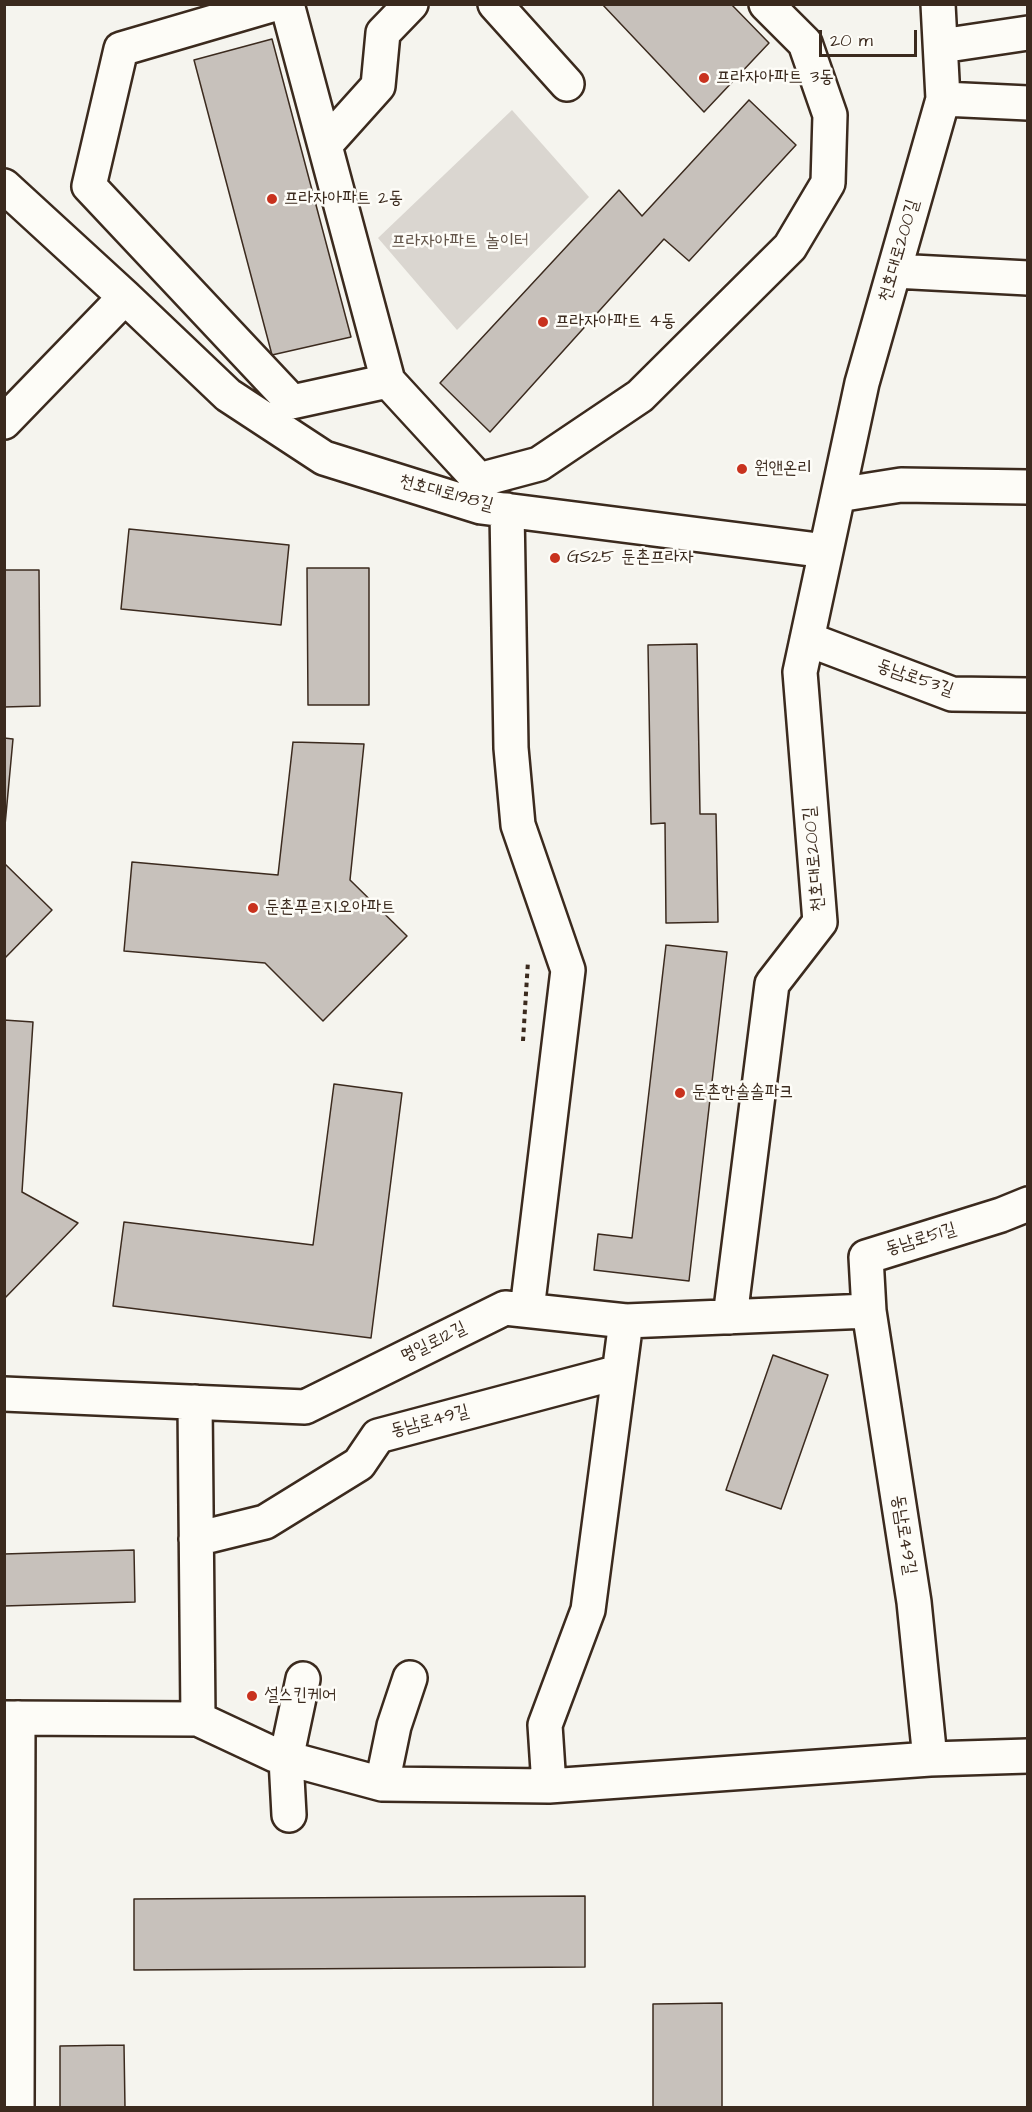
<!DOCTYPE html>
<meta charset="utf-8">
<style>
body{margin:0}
#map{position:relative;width:1032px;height:2112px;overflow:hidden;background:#f5f4ee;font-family:"Architects Daughter",sans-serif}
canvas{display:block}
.frame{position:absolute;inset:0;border:6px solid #3b2a1e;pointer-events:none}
.scale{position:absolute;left:819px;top:30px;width:98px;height:27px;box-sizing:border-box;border:3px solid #3b2a1e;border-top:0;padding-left:8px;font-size:18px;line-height:21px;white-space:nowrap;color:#3b2a1e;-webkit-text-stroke:4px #fdfcf7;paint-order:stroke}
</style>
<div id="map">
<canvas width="1032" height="2112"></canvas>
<div class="frame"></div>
<div class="scale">20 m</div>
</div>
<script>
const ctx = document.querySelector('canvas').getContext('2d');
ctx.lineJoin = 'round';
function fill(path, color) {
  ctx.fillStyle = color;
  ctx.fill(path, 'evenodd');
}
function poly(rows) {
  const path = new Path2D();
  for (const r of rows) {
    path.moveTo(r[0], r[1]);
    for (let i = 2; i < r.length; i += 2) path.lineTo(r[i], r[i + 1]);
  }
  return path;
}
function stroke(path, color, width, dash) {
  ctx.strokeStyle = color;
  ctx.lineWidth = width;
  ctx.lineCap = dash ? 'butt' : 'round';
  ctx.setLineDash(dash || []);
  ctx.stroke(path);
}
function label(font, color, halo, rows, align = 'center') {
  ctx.font = font + ' "Architects Daughter","Poor Story",sans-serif';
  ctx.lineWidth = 5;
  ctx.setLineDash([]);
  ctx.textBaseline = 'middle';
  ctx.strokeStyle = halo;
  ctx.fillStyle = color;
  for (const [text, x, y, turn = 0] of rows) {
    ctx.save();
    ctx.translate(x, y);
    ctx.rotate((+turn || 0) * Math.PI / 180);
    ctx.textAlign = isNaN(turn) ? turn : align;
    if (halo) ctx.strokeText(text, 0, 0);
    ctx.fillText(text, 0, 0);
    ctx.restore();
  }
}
fill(poly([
 [512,110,589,197,457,330,378,238]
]), '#dad6d0');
const building = poly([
 [602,4,731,4,769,43,704,112,602,4],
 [272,39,351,337,272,355,194,60,272,39],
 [749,100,796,145,689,261,664,239,490,432,440,383,619,190,642,216,749,100],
 [129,529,289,545,281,625,121,609,129,529],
 [307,568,369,568,369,705,308,705,307,568],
 [4,570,39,570,40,706,4,707,4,570],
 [697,644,700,814,716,814,718,922,666,923,665,823,651,824,648,645,697,644],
 [4,738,13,739,4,836,4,738],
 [293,742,364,744,350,880,407,936,323,1021,265,963,124,951,132,862,278,875,293,742],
 [4,863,52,910,4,959,4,863],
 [666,945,727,952,689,1281,594,1270,598,1234,632,1238,666,945],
 [4,1020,33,1022,22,1192,78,1223,4,1299,4,1020],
 [334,1084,402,1093,371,1338,113,1306,124,1222,313,1245,334,1084],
 [773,1355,828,1375,781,1509,726,1490,773,1355],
 [134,1550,135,1602,4,1606,4,1554,134,1550],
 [585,1896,585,1967,134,1970,134,1899,585,1896],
 [722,2003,722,2108,653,2108,653,2004,722,2003],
 [124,2045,125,2108,60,2108,60,2046,124,2045]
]);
fill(building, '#c7c1bb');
stroke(building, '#3b2a1e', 1.5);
const minor = poly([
 [275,4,121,49,89,186,292,402,388,381],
 [287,4,388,381,479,480,539,464,640,396,790,247,828,183,830,115,805,43,766,4],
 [495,4,567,84],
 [941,46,1028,33],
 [943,99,1028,103],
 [325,145,378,86,383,33,411,4],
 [4,186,125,297,228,395,324,458,481,507,826,551],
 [894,271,1028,278],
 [4,422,125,297],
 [838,495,901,485,1028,487],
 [507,510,511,748,518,825,568,970,527,1310],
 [807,639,952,694,1028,695],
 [730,1317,772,984,820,922,800,672,862,383,943,99,938,4],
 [4,1394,305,1407,505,1308,626,1321,869,1311],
 [195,1402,198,1719],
 [196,1539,265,1522,359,1464,378,1436,619,1372],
 [4,1718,198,1719,275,1755,382,1784,549,1786,930,1759,1028,1756],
 [930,1759,914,1602,869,1311,866,1257,1001,1215,1028,1204],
 [382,1784,394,1726,410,1678],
 [549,1786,545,1725,588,1610,626,1321],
 [289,1815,286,1759,303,1679],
 [17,2108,18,1718]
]);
stroke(minor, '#3b2a1e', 38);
stroke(poly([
 [523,1041,528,961]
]), '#3b2a1e', 4, [4.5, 4.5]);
stroke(minor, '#fdfcf7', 33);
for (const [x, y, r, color] of [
 [704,78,6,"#c8321e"],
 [272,199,6,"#c8321e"],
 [543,322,6,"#c8321e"],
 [742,469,6,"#c8321e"],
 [555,558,6,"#c8321e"],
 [253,908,6,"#c8321e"],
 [680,1093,6,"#c8321e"],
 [252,1696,6,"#c8321e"]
]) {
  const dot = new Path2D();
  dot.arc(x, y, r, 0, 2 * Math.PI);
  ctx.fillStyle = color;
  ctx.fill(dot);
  stroke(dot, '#fdfcf7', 2);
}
label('18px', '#3b2a1e', '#fdfcf7', [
 ["프라자아파트 3동",716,78],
 ["프라자아파트 2동",284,199],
 ["프라자아파트 4동",555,322],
 ["원앤온리",754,469],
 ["GS25 둔촌프라자",567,558],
 ["둔촌푸르지오아파트",265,908],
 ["둔촌한솔솔파크",692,1093],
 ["설스킨케어",264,1696]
], 'left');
label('18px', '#63554a', '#fdfcf7', [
 ["프라자아파트 놀이터",460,242]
]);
label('18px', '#3b2a1e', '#fdfcf7', [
 ["천호대로200길",900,251,-74],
 ["천호대로198길",446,494,15],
 ["동남로53길",915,679,19],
 ["천호대로200길",815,859,-95],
 ["동남로51길",921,1240,-17],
 ["명일로12길",434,1343,-26],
 ["동남로49길",430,1422,-15],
 ["동남로49길",903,1535,81]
]);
</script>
